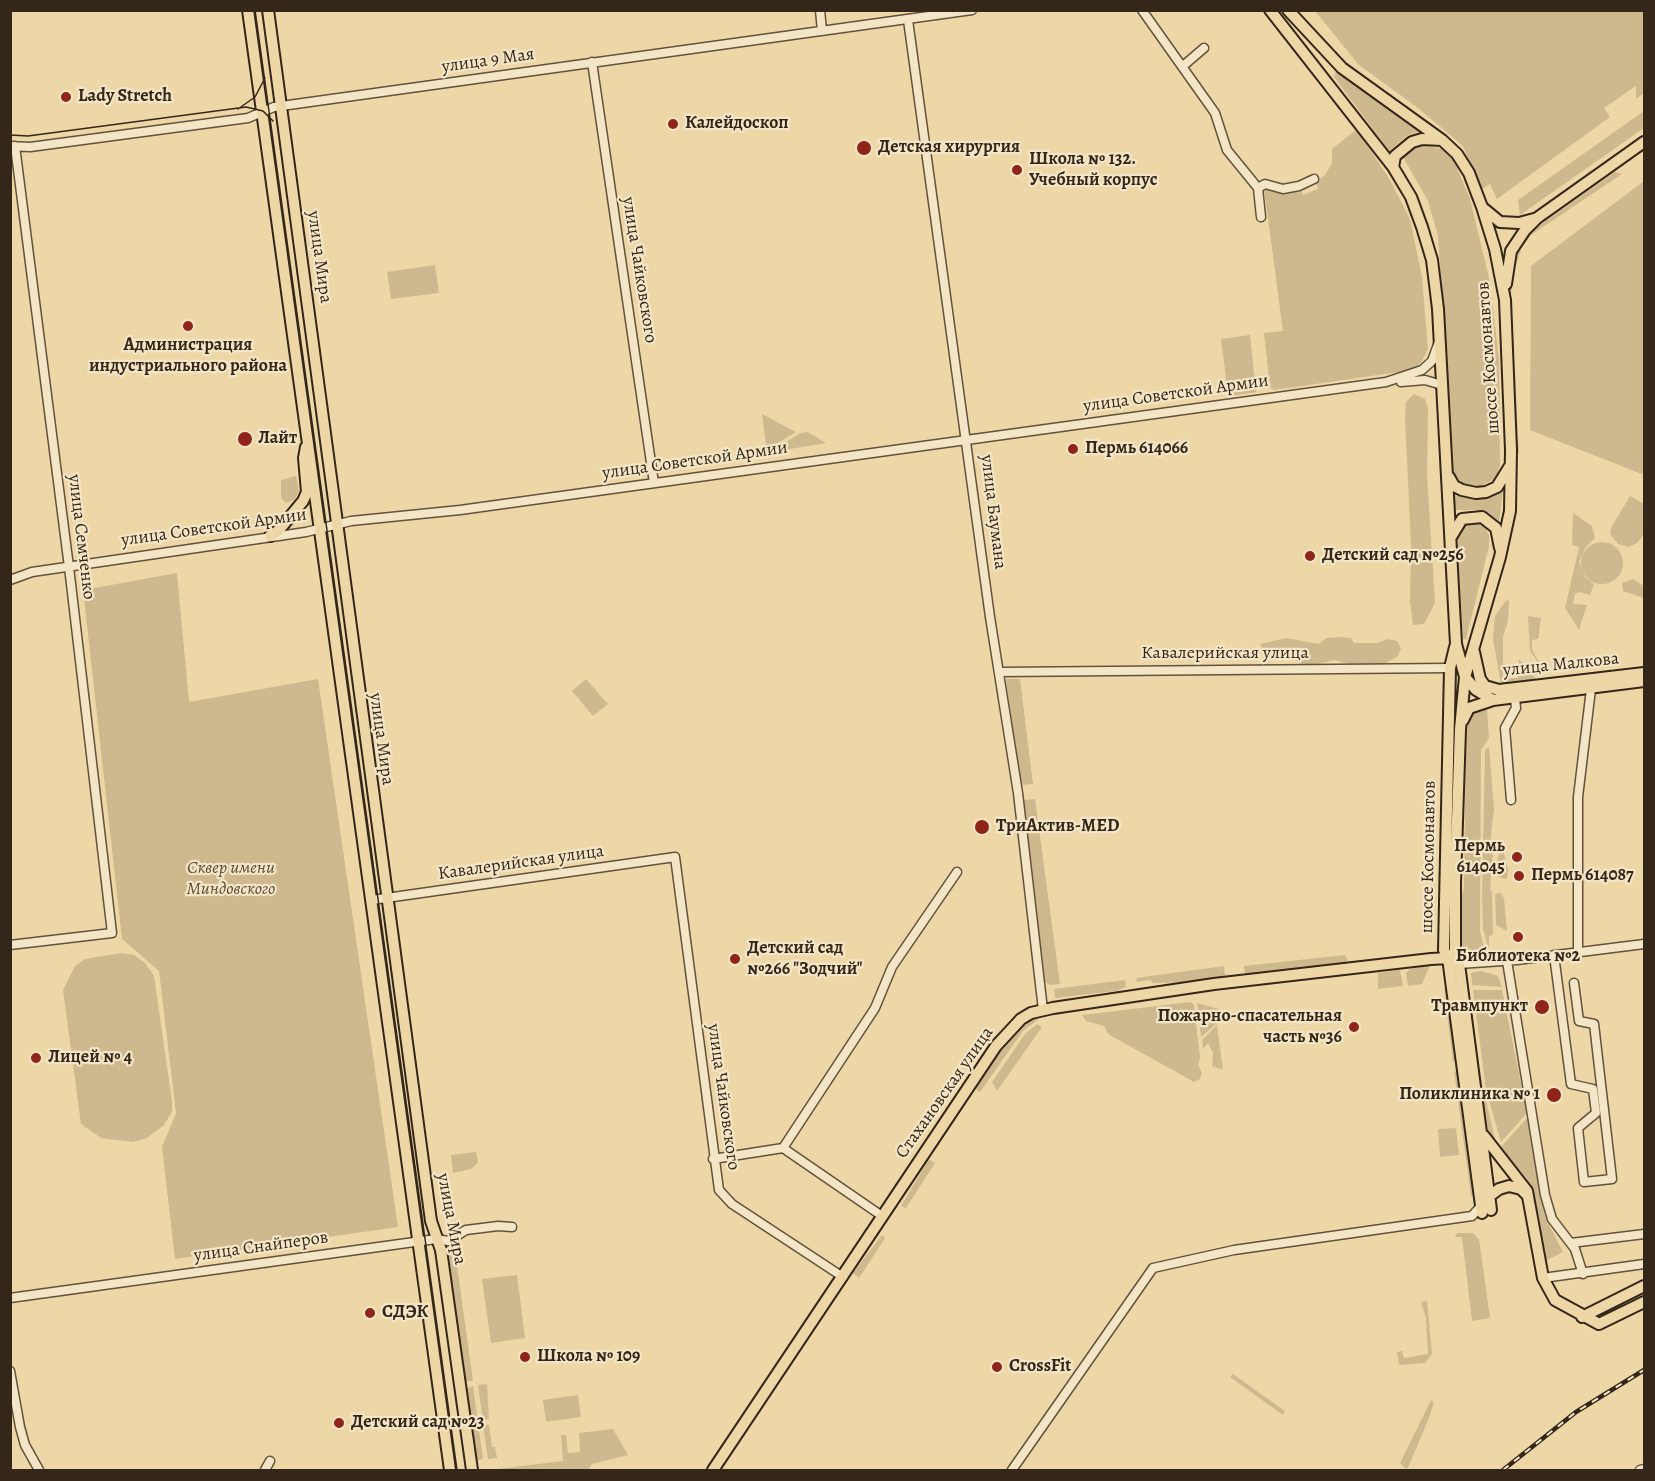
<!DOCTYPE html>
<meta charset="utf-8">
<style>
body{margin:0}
#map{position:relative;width:1655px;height:1481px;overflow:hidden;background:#eed7a7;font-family:Alegreya,serif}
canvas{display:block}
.frame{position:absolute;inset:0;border:12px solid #342618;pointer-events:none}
</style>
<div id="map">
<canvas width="1655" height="1481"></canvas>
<div class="frame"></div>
</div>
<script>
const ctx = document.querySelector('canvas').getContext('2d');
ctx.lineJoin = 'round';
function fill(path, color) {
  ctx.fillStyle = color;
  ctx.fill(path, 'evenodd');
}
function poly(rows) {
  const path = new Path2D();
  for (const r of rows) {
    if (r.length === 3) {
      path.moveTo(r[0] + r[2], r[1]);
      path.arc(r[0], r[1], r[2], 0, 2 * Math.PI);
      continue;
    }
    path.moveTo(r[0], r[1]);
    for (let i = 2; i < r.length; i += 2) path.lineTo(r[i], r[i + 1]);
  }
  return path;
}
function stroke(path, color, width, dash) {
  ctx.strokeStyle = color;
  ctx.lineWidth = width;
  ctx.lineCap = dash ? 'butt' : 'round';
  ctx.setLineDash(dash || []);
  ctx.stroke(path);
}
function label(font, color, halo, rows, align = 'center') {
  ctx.font = font + ' Alegreya,serif';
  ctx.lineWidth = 4.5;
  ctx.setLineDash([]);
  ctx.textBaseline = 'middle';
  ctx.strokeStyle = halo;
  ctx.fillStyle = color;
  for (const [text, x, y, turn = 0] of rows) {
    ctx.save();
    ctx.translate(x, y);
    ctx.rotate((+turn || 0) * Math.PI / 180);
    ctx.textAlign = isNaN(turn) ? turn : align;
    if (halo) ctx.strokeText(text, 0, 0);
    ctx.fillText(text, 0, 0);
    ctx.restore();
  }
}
fill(poly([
 [1315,11,1644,11,1644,93,1636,99,1636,86,1604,108,1610,117,1497,199,1490,184,1481,190,1463,146,1418,108,1359,65],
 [1336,71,1344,76,1423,130,1408,135,1389,151,1334,77],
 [1644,111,1644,128,1520,215,1518,200],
 [1357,129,1390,180,1410,219,1422,277,1428,349,1422,361,1413,370,1274,390,1270,387,1264,333,1283,331,1264,189,1283,191,1300,188,1303,195,1318,189,1316,182,1325,175,1332,163,1332,149],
 [1423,145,1443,149,1453,158,1470,199,1489,278,1499,358,1500,466,1495,479,1479,487,1464,486,1454,480,1438,236,1428,201,1403,157,1407,151],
 [1615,172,1622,174,1531,235,1523,246,1518,244,1533,230],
 [1644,181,1644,475,1530,430,1531,266],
 [1515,248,1521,250,1514,270,1511,295,1519,454,1516,454,1508,290],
 [435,265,439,293,391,299,387,272],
 [1250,335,1256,392,1231,396,1228,394,1221,339],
 [1414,394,1425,399,1428,409,1427,475,1435,603,1424,624,1413,625,1410,601,1411,545,1405,418,1406,402],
 [762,414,796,432,771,447,766,445],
 [808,432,826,443,784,450,776,448,801,433],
 [296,476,299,492,294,500,286,503,281,498,281,480],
 [1503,491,1499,522,1477,510,1451,510,1453,495,1480,499],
 [1630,496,1644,504,1644,534,1637,543,1628,547,1618,544,1610,534,1611,528],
 [1573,513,1592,526,1595,538,1586,547,1579,562,1585,577,1594,584,1590,595,1579,592,1575,594,1573,604,1587,605,1579,630,1565,608,1579,547,1572,545],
 [1464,523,1480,525,1485,528,1489,535,1489,546,1466,639,1463,639,1455,531],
 [1602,563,21],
 [177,573,189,702,318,679,398,1227,175,1259,162,1147,176,1113,159,971,122,939,83,590],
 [1633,579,1644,586,1644,598,1623,591,1622,583],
 [1506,600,1509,601,1508,621,1503,636,1503,679,1518,678,1519,659,1537,680,1501,684,1493,639,1495,616],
 [1528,616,1541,618,1538,639,1532,640,1532,649,1537,659,1554,673,1537,661,1530,651],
 [1340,637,1351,638,1354,643,1377,643,1388,639,1397,641,1401,648,1398,656,1384,664,1348,664,1335,660,1308,666,1297,662,1287,653,1265,654,1260,644,1286,638,1319,644,1326,638],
 [586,679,608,704,593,716,572,691],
 [1006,679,1020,679,1033,784,1023,785,1019,782],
 [1487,708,1489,738,1481,750,1480,931,1485,951,1476,953,1461,947,1460,902,1464,887,1466,730,1468,716,1471,710],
 [1489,747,1494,809,1490,844,1490,852,1493,853,1490,890,1492,891,1493,935,1489,936,1489,951,1483,929,1482,895,1485,750],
 [1035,799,1060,984,1050,985,1045,982,1022,803,1024,800],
 [1503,850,1508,869,1507,879,1498,877,1496,873,1498,856],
 [1501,893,1504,898,1507,931,1496,925,1495,894],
 [121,953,134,955,145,963,154,976,172,1101,172,1112,164,1125,147,1138,133,1142,101,1138,81,1124,63,990,75,966,85,959],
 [1345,955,1348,960,1341,965,1247,976,1245,974,1244,966],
 [1430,965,1422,984,1408,986,1406,973,1410,969],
 [1224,966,1225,977,1190,982,1152,983,1151,980,1137,982,1136,978],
 [1400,970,1403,986,1378,989,1378,973],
 [1481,971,1498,976,1502,987,1472,985,1471,973],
 [1125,980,1126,987,1116,991,1055,998,1054,989],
 [1448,988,1456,1059,1453,1062,1444,989],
 [1466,989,1469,989,1482,1084,1497,1147,1485,1130],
 [1473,990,1502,990,1527,1113,1501,1142,1486,1090],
 [1191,1002,1194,1005,1200,1058,1198,1065,1202,1073,1200,1079,1194,1082,1108,1034,1104,1026,1086,1021,1082,1015],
 [1197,1003,1219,1009,1224,1017,1201,1037],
 [1033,1019,1039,1019,1023,1031,980,1092,973,1087,1008,1036],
 [1037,1024,1042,1027,997,1091,992,1082,1025,1034],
 [1218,1024,1217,1026,1223,1070,1212,1066,1213,1053,1208,1043,1203,1049,1202,1040],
 [1454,1071,1458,1074,1475,1196,1471,1196],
 [1528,1117,1545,1217,1563,1252,1545,1261,1531,1187,1526,1177,1499,1149],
 [1456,1128,1459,1155,1440,1157,1438,1129],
 [476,1152,478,1163,471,1169,453,1173,451,1155],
 [929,1159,935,1163,906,1208,901,1206],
 [1457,1233,1473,1233,1479,1239,1490,1318,1472,1321,1462,1237,1455,1237],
 [882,1235,885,1238,859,1278,853,1273],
 [446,1251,455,1251,473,1381,465,1381],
 [517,1275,525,1338,491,1343,482,1279],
 [1427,1301,1432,1354,1425,1363,1399,1365,1397,1352,1402,1351,1404,1358,1428,1354,1426,1318,1421,1302],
 [1233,1374,1285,1411,1283,1415,1230,1377],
 [487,1384,489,1419,483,1421,478,1385],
 [473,1386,483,1459,477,1460,466,1389],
 [578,1395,581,1417,546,1422,543,1400],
 [1431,1400,1434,1402,1429,1418,1407,1470,1400,1463],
 [483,1425,489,1425,492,1447,495,1447,497,1458,488,1459],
 [613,1429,628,1455,592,1464,588,1470,489,1470,563,1461,561,1435,566,1435,568,1453,580,1452,579,1433]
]), '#ceb98f');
const minor = poly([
 [820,10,822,31],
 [1142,10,1215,113,1227,150,1258,188,1261,217],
 [908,20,990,617,1018,793,1043,1010],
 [592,62,654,483],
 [1183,66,1204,48],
 [10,146,30,147,248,118,274,107,972,10],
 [1258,188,1265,184,1283,189,1299,186,1314,179],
 [1401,382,1425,380,1442,385],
 [10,580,32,572,306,532,351,521,460,510,1386,382,1422,370,1432,361,1439,342],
 [999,672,1450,668],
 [1511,800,1505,728,1516,708,1515,698],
 [372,900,675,857,719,1190,732,1204,843,1277],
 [10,945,112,933,69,567,15,146],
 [1578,952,1578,797,1591,689],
 [1554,955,1571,1084,1593,1089,1596,1113,1578,1128,1584,1182,1612,1179,1594,1024,1579,1021,1574,983],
 [1507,961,1545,1195,1552,1219,1575,1249,1583,1274],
 [1459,964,1517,960,1644,944],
 [783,1148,882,1216],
 [713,1159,783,1148,875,1008,892,967,957,872],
 [1571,1243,1644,1234],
 [1543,1278,1644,1264],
 [10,1298,436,1239,448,1241,466,1230,498,1226,512,1227],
 [10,1371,20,1427,25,1445,39,1470],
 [265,1470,270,1461],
 [1012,1470,1153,1268,1234,1250,1472,1216,1481,1206],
 [1640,1470,1644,1469]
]);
const major = poly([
 [248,10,450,1470],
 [268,10,431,1221,441,1250,472,1470],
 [1270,10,1393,167,1411,197,1422,227,1432,260,1438,309,1456,644,1465,677,1476,690,1493,700],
 [1288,10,1342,68,1442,140,1457,154,1469,173,1482,207,1495,249,1505,300,1511,450,1510,511,1500,557,1465,677,1460,729,1455,883,1455,950,1459,964,1491,1210],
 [1393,167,1395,156,1412,142,1422,139,1442,140],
 [1483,208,1500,222,1519,223,1534,219],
 [1506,284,1511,251,1525,230,1537,218,1644,142],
 [1449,477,1454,486,1462,490,1476,493,1486,492,1497,487,1510,466],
 [270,536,279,530,303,501,307,492,304,458,306,447],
 [1451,537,1462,519,1482,517,1496,528,1500,548],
 [1455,647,1450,668,1444,950,1448,958,1482,1213],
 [1474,652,1480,679,1485,686,1499,690,1644,673],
 [1463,720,1469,708,1493,700,1644,681],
 [1484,1136,1527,1191,1543,1278,1555,1300,1599,1324,1644,1302],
 [1487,1198,1499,1189,1509,1186,1521,1189,1527,1195],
 [1582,1317,1644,1286],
 [713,1470,996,1046,1021,1019,1031,1013,1053,1008,1214,984,1431,959,1448,958,1459,964]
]);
stroke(minor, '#62523c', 11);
stroke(major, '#342618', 14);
stroke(minor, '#f4e5c6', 8);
stroke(major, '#eed7a7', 10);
stroke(poly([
 [255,10,457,1470],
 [238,109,255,97,265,78],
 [10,135,28,136,246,107,263,111,273,121]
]), '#342618', 1.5);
const rail = poly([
 [1503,1470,1576,1412,1644,1370]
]);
stroke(rail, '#342618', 4.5);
stroke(rail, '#f4e5c6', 2, [7]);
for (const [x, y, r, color] of [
 [66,97,6,"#8f2418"],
 [673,124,6,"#8f2418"],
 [864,148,8,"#8f2418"],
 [1017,170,6,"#8f2418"],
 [188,326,6,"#8f2418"],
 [245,439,8,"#8f2418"],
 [1073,449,6,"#8f2418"],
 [1310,556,6,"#8f2418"],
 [982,827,8,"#8f2418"],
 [1517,857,6,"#8f2418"],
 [1519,876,6,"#8f2418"],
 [1518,937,6,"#8f2418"],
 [735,959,6,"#8f2418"],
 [1542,1007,8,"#8f2418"],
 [1354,1027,6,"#8f2418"],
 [36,1058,6,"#8f2418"],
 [1554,1095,8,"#8f2418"],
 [370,1313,6,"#8f2418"],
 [525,1357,6,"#8f2418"],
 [997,1367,6,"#8f2418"],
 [339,1423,6,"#8f2418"]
]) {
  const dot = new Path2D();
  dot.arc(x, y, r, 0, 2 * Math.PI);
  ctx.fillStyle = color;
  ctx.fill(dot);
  stroke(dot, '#f4e5c6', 2);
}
label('18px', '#342618', '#f4e5c6', [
 ["улица 9 Мая",488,61,-8],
 ["улица Мира",319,257,82],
 ["улица Чайковского",639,270,81],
 ["шоссе Космонавтов",1489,358,-94],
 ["улица Советской Армии",1176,394,-8],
 ["улица Советской Армии",695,461,-8],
 ["улица Баумана",993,512,83],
 ["улица Советской Армии",214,528,-8],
 ["улица Семченко",81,537,83],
 ["Кавалерийская улица",1225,654],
 ["улица Малкова",1561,665,-6],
 ["улица Мира",381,739,82],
 ["шоссе Космонавтов",1429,857,-89],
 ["Кавалерийская улица",521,863,-8],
 ["Стахановская улица",945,1093,-55],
 ["улица Чайковского",723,1097,82],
 ["улица Мира",451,1219,79],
 ["улица Снайперов",261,1247,-8]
]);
label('bold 18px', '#342618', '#f4e5c6', [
 ["Lady Stretch",78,97],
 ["Калейдоскоп",685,124],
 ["Детская хирургия",878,148],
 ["Школа № 132.",1029,160],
 ["Учебный корпус",1029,181],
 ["Администрация",188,346,"center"],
 ["индустриального района",188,367,"center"],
 ["Лайт",258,439],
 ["Пермь 614066",1085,449],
 ["Детский сад №256",1322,556],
 ["ТриАктив-MED",996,827],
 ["Пермь",1505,847,"right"],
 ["614045",1505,868,"right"],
 ["Пермь 614087",1531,876],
 ["Детский сад",747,949],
 ["№266 \"Зодчий\"",747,970],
 ["Библиотека №2",1518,957,"center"],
 ["Травмпункт",1528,1007,"right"],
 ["Пожарно-спасательная",1342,1017,"right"],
 ["часть №36",1342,1038,"right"],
 ["Лицей № 4",48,1058],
 ["Поликлиника № 1",1540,1095,"right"],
 ["СДЭК",382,1313],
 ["Школа № 109",537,1357],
 ["CrossFit",1009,1367],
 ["Детский сад №23",351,1423]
], 'left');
label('italic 18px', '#5a4b36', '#f4e5c6', [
 ["Сквер имени",231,869],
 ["Миндовского",231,890]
]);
</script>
